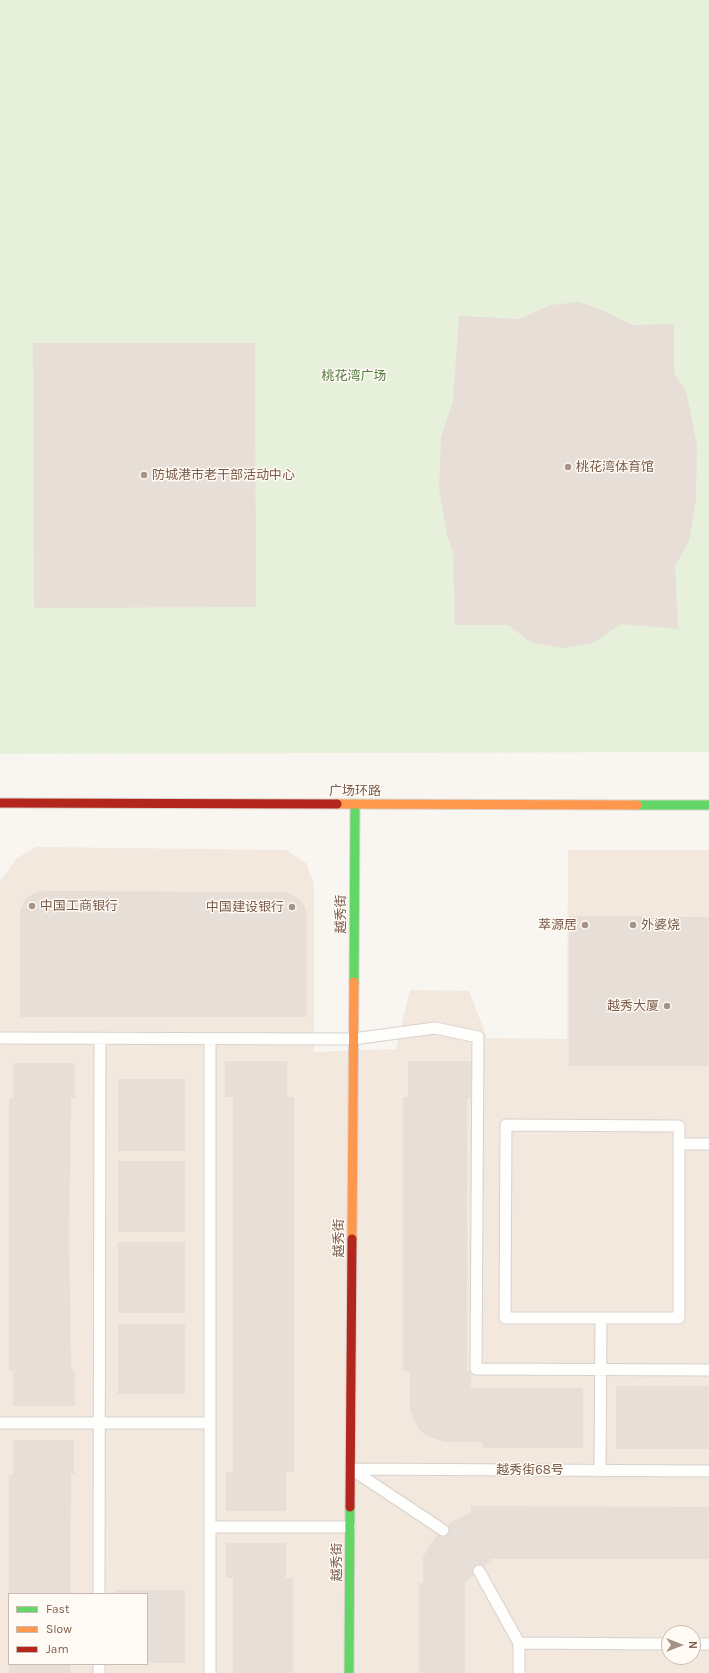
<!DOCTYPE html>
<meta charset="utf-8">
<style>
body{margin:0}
#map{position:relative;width:709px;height:1673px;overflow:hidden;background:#f9f5f0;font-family:Karla,sans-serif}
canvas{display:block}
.legend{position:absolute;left:8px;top:1593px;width:140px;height:72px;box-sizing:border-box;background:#fffaf3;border:1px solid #cabbb1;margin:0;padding:5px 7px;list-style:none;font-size:12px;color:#7a5c4d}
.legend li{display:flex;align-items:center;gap:8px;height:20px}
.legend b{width:20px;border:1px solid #cabbb1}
.north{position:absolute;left:661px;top:1625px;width:40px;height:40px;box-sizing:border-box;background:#fffaf3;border:1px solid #cabbb1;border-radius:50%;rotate:90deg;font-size:11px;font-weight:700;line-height:16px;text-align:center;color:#7a5c4d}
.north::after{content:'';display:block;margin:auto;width:14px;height:18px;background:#a69286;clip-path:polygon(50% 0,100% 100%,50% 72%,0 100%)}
</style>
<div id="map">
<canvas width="709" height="1673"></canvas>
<ul class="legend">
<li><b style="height:5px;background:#63d668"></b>Fast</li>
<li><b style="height:5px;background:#ff974d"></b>Slow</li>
<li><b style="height:5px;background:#b3261e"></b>Jam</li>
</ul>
<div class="north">N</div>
</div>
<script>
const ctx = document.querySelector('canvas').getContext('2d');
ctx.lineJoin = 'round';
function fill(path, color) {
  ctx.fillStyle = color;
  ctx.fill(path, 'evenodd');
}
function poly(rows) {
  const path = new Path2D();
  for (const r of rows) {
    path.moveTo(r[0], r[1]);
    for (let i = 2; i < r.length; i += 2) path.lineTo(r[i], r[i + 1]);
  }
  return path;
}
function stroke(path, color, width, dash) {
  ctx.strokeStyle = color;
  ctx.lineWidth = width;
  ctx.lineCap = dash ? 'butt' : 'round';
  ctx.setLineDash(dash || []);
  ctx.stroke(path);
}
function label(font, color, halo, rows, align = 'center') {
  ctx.font = font + ' Karla,"Noto Sans SC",sans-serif';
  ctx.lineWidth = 3;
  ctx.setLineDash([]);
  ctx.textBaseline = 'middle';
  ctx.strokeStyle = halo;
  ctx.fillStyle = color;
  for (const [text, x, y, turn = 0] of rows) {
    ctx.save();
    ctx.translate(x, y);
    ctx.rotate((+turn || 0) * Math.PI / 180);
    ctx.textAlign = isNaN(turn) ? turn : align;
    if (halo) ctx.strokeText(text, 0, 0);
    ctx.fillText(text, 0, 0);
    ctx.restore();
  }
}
fill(poly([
 [36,847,286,850,306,863,314,884,314,1052,396,1049,410,990,469,991,487,1038,567,1039,568,850,709,850,709,1673,0,1673,0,881,17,858],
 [9,1594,147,1594,147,1664,9,1664],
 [669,1633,693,1633,693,1657,669,1657]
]), '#f2e8de');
fill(poly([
 [0,0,709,0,709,752,0,754]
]), '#e7f0db');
fill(poly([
 [579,302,604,311,632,325,674,324,674,374,686,391,697,445,696,498,689,541,675,566,678,629,621,624,593,643,563,648,532,643,508,625,455,625,453,552,447,536,439,488,441,438,453,400,459,316,519,319,551,305],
 [33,343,255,343,256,607,34,608],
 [44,891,286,892,294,896,304,904,307,914,307,1017,20,1017,20,910,26,899,34,893],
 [569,916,709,917,709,1066,569,1066],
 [225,1061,287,1061,287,1097,294,1097,294,1472,286,1472,286,1511,226,1511,226,1472,233,1472,233,1097,225,1097],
 [408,1061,471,1061,471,1098,467,1098,467,1371,471,1371,471,1388,583,1388,583,1448,482,1448,482,1442,446,1442,428,1437,418,1428,410,1410,410,1371,403,1371,403,1097,408,1097],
 [13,1063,75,1063,75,1098,71,1098,69,1234,71,1371,75,1371,75,1406,13,1406,13,1371,9,1371,9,1098,13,1098],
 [118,1079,185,1079,185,1151,118,1151],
 [118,1161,185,1161,185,1232,118,1232],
 [118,1242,185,1242,185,1313,118,1313],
 [118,1324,185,1324,185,1394,118,1394],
 [616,1386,709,1386,709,1449,616,1449],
 [13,1440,74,1440,74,1474,71,1474,70,1594,9,1594,9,1475,13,1475],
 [471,1506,709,1507,709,1559,492,1559,465,1583,465,1673,419,1673,419,1583,423,1583,423,1557,435,1538,450,1523,471,1512],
 [226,1543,286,1543,286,1578,293,1578,293,1673,233,1673,233,1578,226,1578],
 [117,1590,185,1590,185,1663,147,1663,147,1594,117,1594],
 [9,1664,70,1664,70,1673,9,1673]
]), '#e6ded7');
const lane = poly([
 [0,1038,353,1039,435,1028,478,1037,476,1369,709,1370],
 [601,1318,505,1318,506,1125,679,1126,679,1144,709,1144],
 [0,1423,210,1423],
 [351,1469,709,1471],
 [351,1469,443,1530],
 [600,1471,601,1318,679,1318,679,1144],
 [210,1527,350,1527],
 [479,1571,519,1643,519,1673],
 [99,1594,100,1039],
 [519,1643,669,1644],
 [693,1644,709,1644],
 [99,1664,99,1673],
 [210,1673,210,1039]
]);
const fast = poly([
 [637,805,709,805],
 [354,982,355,804],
 [349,1673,350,1507]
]);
const slow = poly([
 [337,804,637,805],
 [352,1239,354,982]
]);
const jam = poly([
 [0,803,337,804],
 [350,1507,352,1239]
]);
stroke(lane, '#d7d1cb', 13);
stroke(fast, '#d9d2cb', 11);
stroke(slow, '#d9d2cb', 11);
stroke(jam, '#d9d2cb', 11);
stroke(lane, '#fefefd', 11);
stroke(fast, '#63d668', 9);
stroke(slow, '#ff974d', 9);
stroke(jam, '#b3261e', 9);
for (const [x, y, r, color] of [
 [568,467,4,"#a69286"],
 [144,475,4,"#a69286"],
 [32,906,4,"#a69286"],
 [292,907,4,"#a69286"],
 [585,925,4,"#a69286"],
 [633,925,4,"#a69286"],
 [667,1006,4,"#a69286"]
]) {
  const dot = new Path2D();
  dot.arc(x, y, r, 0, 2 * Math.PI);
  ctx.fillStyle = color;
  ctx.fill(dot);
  stroke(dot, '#fffaf3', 1.5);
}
label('13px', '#537a41', '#fffaf3', [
 ["桃花湾广场",354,376]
]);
label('13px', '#7a5c4d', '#fffaf3', [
 ["桃花湾体育馆",576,467],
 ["防城港市老干部活动中心",152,475],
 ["中国工商银行",40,906],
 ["中国建设银行",284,907,"right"],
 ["萃源居",577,925,"right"],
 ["外婆烧",641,925],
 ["越秀大厦",659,1006,"right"]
], 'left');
label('13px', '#7a5c4d', '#fffaf3', [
 ["广场环路",355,791],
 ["越秀街",341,914,-90],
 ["越秀街",339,1238,-90],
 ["越秀街68号",530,1470],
 ["越秀街",337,1562,-90]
]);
</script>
